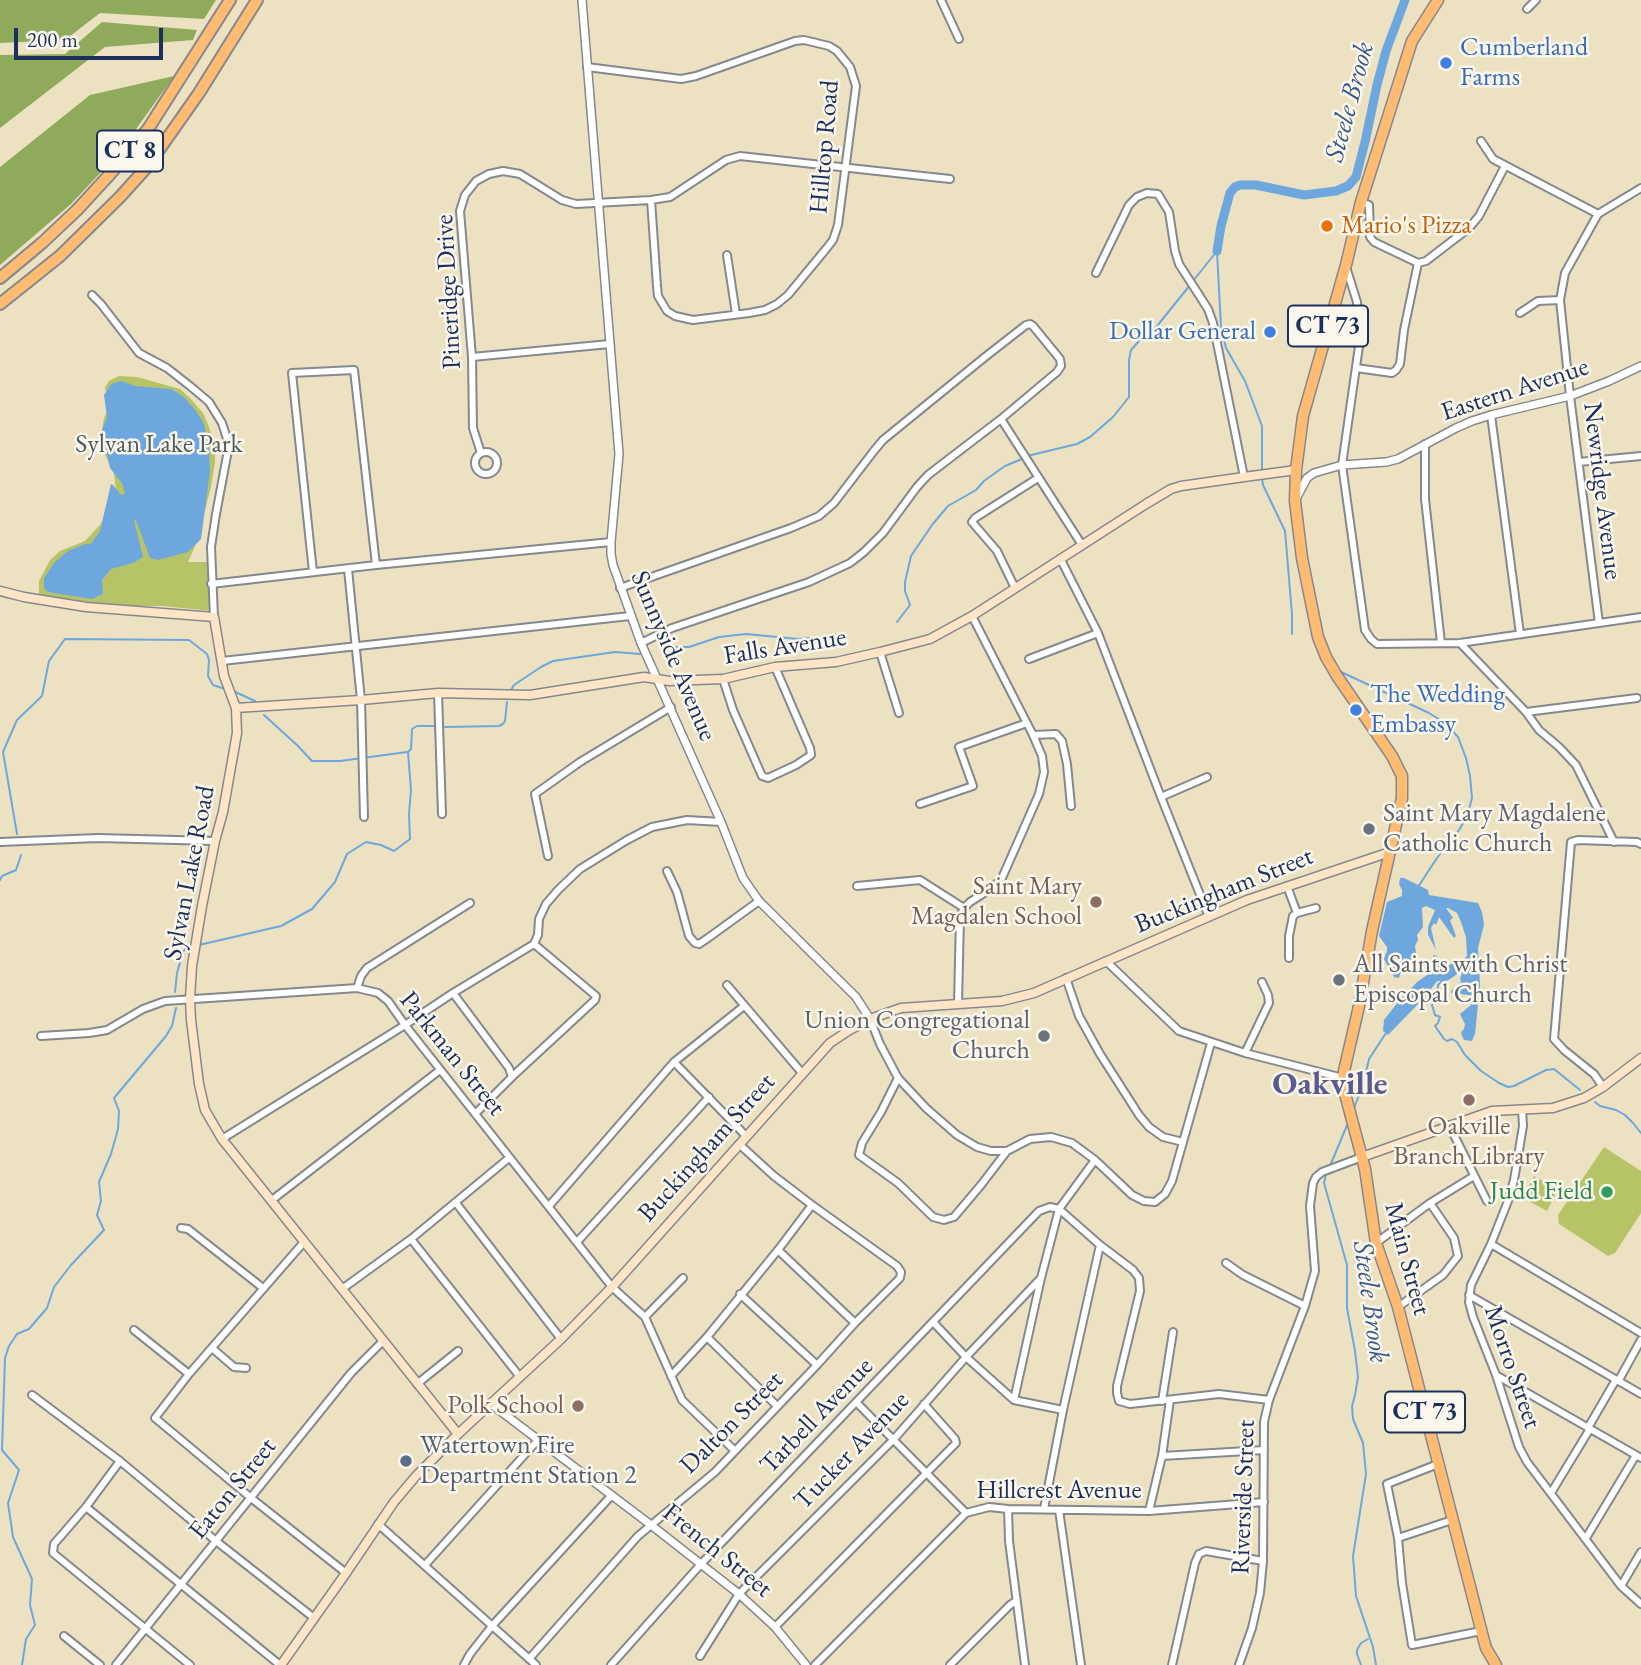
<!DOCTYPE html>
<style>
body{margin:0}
#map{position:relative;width:1641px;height:1665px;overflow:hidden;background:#ece2c1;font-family:"EB Garamond",serif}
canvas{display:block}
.scale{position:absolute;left:14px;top:28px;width:149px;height:32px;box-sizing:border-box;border:4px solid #1b2f5e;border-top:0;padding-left:9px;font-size:21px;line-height:24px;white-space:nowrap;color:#1b2f5e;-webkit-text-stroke:5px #fbf7ec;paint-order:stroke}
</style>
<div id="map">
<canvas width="1641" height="1665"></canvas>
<div class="scale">200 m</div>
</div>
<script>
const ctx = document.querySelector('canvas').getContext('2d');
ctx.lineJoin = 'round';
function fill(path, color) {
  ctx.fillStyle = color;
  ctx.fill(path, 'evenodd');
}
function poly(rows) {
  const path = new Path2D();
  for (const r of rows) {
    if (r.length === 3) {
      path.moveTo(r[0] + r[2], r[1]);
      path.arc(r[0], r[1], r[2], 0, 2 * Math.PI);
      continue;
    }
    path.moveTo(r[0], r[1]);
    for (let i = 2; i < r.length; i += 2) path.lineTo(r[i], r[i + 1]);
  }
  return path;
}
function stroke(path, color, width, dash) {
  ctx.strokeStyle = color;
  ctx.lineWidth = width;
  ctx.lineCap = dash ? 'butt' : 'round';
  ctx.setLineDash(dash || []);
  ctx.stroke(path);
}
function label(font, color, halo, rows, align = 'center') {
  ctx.font = font + ' "EB Garamond",serif';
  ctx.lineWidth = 5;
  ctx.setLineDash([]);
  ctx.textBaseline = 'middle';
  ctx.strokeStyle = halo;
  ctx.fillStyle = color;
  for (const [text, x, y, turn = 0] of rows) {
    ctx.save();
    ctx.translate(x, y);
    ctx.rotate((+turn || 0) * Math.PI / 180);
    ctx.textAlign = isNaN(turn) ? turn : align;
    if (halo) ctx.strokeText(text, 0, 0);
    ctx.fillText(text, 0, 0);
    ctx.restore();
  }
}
fill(poly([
 [119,376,137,377,180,389,190,398,203,413,209,427,215,448,215,462,211,487,197,542,188,562,212,562,212,611,163,606,96,606,39,598,39,581,50,560,60,551,85,541,100,525,112,506,116,491,114,474,103,450,102,430,104,418,109,406,105,387,109,381],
 [1604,1147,1641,1171,1641,1213,1615,1253,1608,1256,1559,1224,1558,1215],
 [1534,1176,1558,1189,1547,1211,1523,1198]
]), '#b6c467');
fill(poly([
 [0,0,216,0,204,19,100,13,65,40,0,43],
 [102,22,197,30,193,40,105,47,0,128,0,55,65,54],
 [174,76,119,153,71,204,0,265,0,167,90,95]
]), '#90aa5c');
fill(poly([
 [121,381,135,386,171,389,184,397,196,411,204,424,209,449,210,471,201,539,188,552,158,560,150,558,136,520,134,520,143,557,133,563,111,569,102,580,103,594,92,599,48,592,44,588,44,578,54,563,68,551,85,544,91,544,100,531,111,484,113,485,121,495,125,494,122,483,110,468,102,430,107,417,104,395,111,384],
 [1400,878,1404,878,1428,890,1429,895,1478,903,1482,912,1484,925,1478,948,1480,985,1475,1034,1472,1041,1464,1040,1462,1036,1461,1032,1464,1029,1465,1024,1460,1014,1471,1005,1471,998,1469,995,1451,993,1451,991,1461,982,1460,978,1462,974,1459,973,1447,981,1437,981,1425,997,1388,1035,1383,1031,1384,1020,1398,1002,1417,982,1436,969,1433,962,1433,955,1437,956,1438,966,1442,967,1463,960,1467,956,1466,937,1461,922,1457,913,1448,908,1446,908,1453,918,1450,920,1456,936,1454,938,1439,917,1436,925,1434,923,1431,928,1436,950,1435,948,1428,935,1428,927,1435,910,1426,906,1422,908,1423,927,1417,935,1418,940,1415,946,1417,959,1415,964,1400,974,1399,978,1394,977,1384,959,1387,951,1387,947,1379,936,1387,902,1402,896,1402,890,1399,884]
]), '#6da7dd');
stroke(poly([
 [1217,252,1221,327,1226,348,1245,381,1262,426,1262,472],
 [1193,281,1217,251],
 [1027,456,1077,444,1090,437,1113,417,1129,397,1129,360,1131,350,1139,341,1153,331,1190,285],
 [1262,478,1263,485,1285,531,1292,614,1292,634],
 [897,622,910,605,905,591,905,582,911,556,932,525,948,506,976,490,984,481,1005,466,1022,459],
 [670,647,689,647,719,637,746,634,798,639,827,637],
 [1339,671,1429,713,1445,723,1458,737,1466,758,1470,776,1472,798,1467,817,1459,830,1437,858,1418,887],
 [511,690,514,685,541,667,553,661,615,652,640,654],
 [233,691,255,701],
 [264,715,298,746,312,761,340,761,407,752],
 [445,727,499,726,503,724,505,721,507,702],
 [17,834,3,752,17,720,42,696,49,661,65,639,189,640,207,654,209,660,208,676,213,685,225,689],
 [0,880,2,876,16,870,21,855],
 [199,945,281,926,312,909,335,882,347,854,366,842,381,845,394,851,410,839,409,814,411,790,408,752,411,749,412,729,417,726,434,726],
 [1444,979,1438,985,1437,998,1432,1005,1435,1015,1440,1017,1438,1023,1435,1026,1444,1039,1447,1041,1452,1039,1457,1042,1465,1055,1481,1071,1499,1083,1508,1087,1514,1086,1546,1070,1554,1069,1580,1090],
 [175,992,177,973,183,952,186,948,193,945],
 [1595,1102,1600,1106,1616,1110,1625,1115,1633,1123,1641,1133],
 [1354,1108,1363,1085,1369,1059,1386,1033],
 [1330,1166,1348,1123],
 [1326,1174,1324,1183,1347,1265,1347,1308,1355,1351,1358,1377,1355,1395,1352,1406,1353,1419,1363,1443,1366,1474,1353,1556,1356,1596,1373,1647,1376,1665],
 [22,1665,26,1639,35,1625,30,1605,32,1579,13,1537,8,1503,19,1470,2,1450,5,1358,9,1346,17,1334,29,1329,47,1308,54,1287,71,1265,104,1230,97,1215,101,1201,99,1182,111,1154,118,1129,119,1111,114,1098,166,1036,172,1026,176,1008],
 [1361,1665,1357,1654,1357,1650,1361,1643,1368,1639]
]), '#6da7dd', 2);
stroke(poly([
 [1217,251,1221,226,1230,193,1235,187,1240,185,1256,185,1304,195,1336,191,1348,186,1356,177,1365,142,1377,85,1386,51,1405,0]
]), '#6da7dd', 9);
const minor = poly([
 [941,0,959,39],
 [1527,9,1536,0],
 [587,67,681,79,696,76,795,41,804,40,829,46,837,51,850,67,856,86,838,225,833,240,826,249,788,295,777,304,765,310,749,313,693,320,675,316,667,311,658,296,657,286,651,200],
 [1481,141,1493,159,1598,214],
 [1361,202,1369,205,1370,237,1374,242,1418,263],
 [727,255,736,314],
 [1346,267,1357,302,1360,339,1342,465,1365,630,1371,639,1377,644,1460,643,1641,617],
 [1096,273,1129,205,1137,197,1147,193,1158,194,1169,212,1175,251,1179,264,1208,309,1213,323,1244,477],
 [92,295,101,304,139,353,167,368,190,386,209,402,222,423,229,445,216,514,211,547,214,617],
 [1520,313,1538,301,1560,300],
 [472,357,610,344],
 [1356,368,1392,373,1396,370,1400,364,1404,330,1418,263,1426,261,1469,228,1479,216,1505,166],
 [1491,415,1520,634],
 [1001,419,1082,545],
 [1425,444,1425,499,1441,643],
 [486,463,11],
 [481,453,473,428,472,357,460,211,465,195,476,181,489,174,503,171,520,174,562,200,576,204,651,200,670,197,726,160,740,156,950,179],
 [1579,462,1641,456],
 [1061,560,1098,633,1161,797,1209,917],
 [348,569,361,700,364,817],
 [313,572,292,373,354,370,376,565],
 [211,584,376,565,611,542],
 [620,588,791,528,819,516,834,503,873,452,883,440,985,357,1026,325,1030,324,1033,326,1060,359,1061,366,1057,372,1001,419,928,475,917,487,883,533,864,552,850,563,809,582,672,628,641,643],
 [1015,588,997,551,972,522,975,518,1038,478],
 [1599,623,1570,396,1560,300,1565,273,1598,214,1641,188],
 [1460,643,1526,712,1539,730,1559,747,1576,765,1614,842],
 [880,652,899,713],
 [1029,659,1098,633],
 [222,661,630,616],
 [723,679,733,710,762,776,768,778,796,765,811,755,810,748,775,667],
 [438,693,442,814],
 [1526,712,1637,698],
 [1033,735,1056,734,1062,741,1067,764,1071,806],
 [1161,797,1207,777],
 [920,804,973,786,959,747,1027,723],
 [0,842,98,838,215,841],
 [548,856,535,794,580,762,671,707],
 [667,871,677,892,689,936,695,943,699,944,708,938,759,901],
 [857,886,920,880,964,908],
 [1287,886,1297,913],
 [534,944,538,935,539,919,546,904,558,890,580,869,627,840,652,827,687,820,721,822],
 [1289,958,1289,936,1293,916,1297,913,1316,908],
 [1106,961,1179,1031,1245,1053,1343,1078],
 [1066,978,1079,1016,1100,1054,1139,1115,1149,1127,1163,1137,1183,1142],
 [727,985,802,1073],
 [357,988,361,976,367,968,470,903],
 [453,993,509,1068,512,1077],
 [958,1004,960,917,964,908,970,902,992,888,1002,878,1039,794,1044,772,1042,756,1033,735,972,616],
 [870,1019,880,1044,898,1078,926,1108,957,1135,977,1147,991,1151,1007,1151,1030,1139,1051,1137,1072,1143,1095,1160,1132,1195,1144,1201,1155,1202,1165,1194,1172,1181,1211,1043],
 [41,1036,89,1033,107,1030,143,1009,165,1001,357,988,378,993,388,1001,405,1025,612,1287,645,1317,682,1400,735,1451],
 [1245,1053,1269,1003,1268,995,1262,982],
 [674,1062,746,1136],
 [898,1078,881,1112,862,1143,859,1155,898,1183,933,1217,944,1220,954,1217,981,1185,1007,1151],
 [1603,1087,1594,1074,1564,1050,1554,1039,1571,842,1578,840,1637,842,1641,844],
 [1522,1109,1523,1126,1514,1180,1508,1201,1491,1244,1471,1285,1469,1302,1473,1317,1496,1375,1519,1447,1527,1462,1621,1586,1641,1604],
 [476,1113,515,1074,595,1000,596,996,534,944],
 [1449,1125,1487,1201],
 [222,1139,405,1025,453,993,534,944],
 [272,1200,440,1070],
 [456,1203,561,1339],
 [549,1206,674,1062,744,1006],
 [1059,1209,1100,1245,1133,1270,1139,1278,1140,1291,1117,1386,1117,1393,1119,1401,1130,1404,1219,1394,1269,1400],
 [181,1228,188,1229,263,1288],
 [411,1239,520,1377],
 [304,1242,189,1374,155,1418,251,1498,346,1573],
 [577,1242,709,1097],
 [1376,1243,1430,1203,1474,1176],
 [1491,1244,1641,1333],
 [778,1250,855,1323],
 [1226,1263,1243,1275,1305,1306],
 [342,1289,411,1239,509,1158],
 [740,1294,817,1365],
 [1469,1295,1641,1394],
 [1398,1307,1443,1275,1458,1256,1454,1238,1430,1203],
 [645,1317,683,1278],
 [934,1323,966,1357,1014,1400,1063,1410],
 [134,1330,189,1374],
 [707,1337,777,1406],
 [212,1348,234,1367,246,1368],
 [1496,1375,1641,1458],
 [671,1376,707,1337,778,1250,812,1205],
 [417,1384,458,1351],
 [32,1395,120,1461],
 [1014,1400,1041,1278,1059,1209,1095,1160],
 [1162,1401,1173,1332],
 [857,1403,966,1513,989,1507,1008,1509,1149,1511,1264,1502],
 [1162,1456,1264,1450],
 [1438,1464,1387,1484,1398,1538,1402,1583,1412,1645,1481,1631],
 [1551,1493,1588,1432,1589,1426,1614,1383,1620,1378,1641,1340],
 [86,1507,280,1665],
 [1008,1509,1009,1541,1025,1665],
 [1044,1509,1063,1410,1100,1245],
 [1059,1510,1081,1665],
 [1149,1511,1162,1456,1170,1400],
 [378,1524,536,1665],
 [1398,1538,1452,1520],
 [1586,1538,1636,1455],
 [425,1565,537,1441],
 [1621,1586,1641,1552],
 [775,1627,956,1443,955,1439,924,1404],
 [64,1636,100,1665],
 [700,1656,739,1594,894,1439,966,1357,1041,1278],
 [529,1659,638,1536,715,1472,817,1365,855,1323,900,1278,901,1272,897,1266,812,1205,774,1176,739,1144],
 [116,1665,351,1373,383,1341],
 [190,1665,53,1553,54,1544,86,1507,120,1461,216,1541,314,1618],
 [464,1665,470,1654,492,1626,611,1496],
 [611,1665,701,1564,1039,1211,1050,1207,1059,1209],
 [815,1665,966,1513],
 [950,1665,1010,1605,1016,1601],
 [1172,1665,1195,1563,1199,1554,1206,1551,1263,1561],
 [1239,1665,1252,1628,1260,1593,1263,1561,1264,1422,1269,1400,1305,1306,1315,1271,1310,1206,1313,1183,1316,1177,1322,1172,1362,1157]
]);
const tertiary = poly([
 [582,0,619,454,611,542,611,554,613,565,641,643,721,822,743,878,759,901,856,997,870,1019],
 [1297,497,1307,478,1314,473,1342,465,1386,462,1398,459,1456,428,1472,421,1491,415,1570,396,1609,381,1641,366],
 [491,1404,651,1525,739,1594,775,1627,806,1665]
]);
const secondary = poly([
 [0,591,24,597,86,607,214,617,224,676,236,708,237,733,223,812,215,841,202,906,192,966,190,999,191,1020,199,1084,205,1110,222,1139,458,1434],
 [236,708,361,700,438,693,530,695,644,677,669,681,723,679,775,667,836,662,880,652,930,639,972,616,1146,504,1171,489,1181,486,1244,477,1296,470],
 [1362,1157,1492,1111,1553,1108,1584,1098,1603,1087,1641,1058],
 [281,1665,346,1573,394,1502,416,1476,458,1434,561,1339,612,1287,830,1043,848,1031,870,1019,901,1008,1002,1001,1034,993,1247,900,1390,852]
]);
const primary = poly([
 [1438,0,1412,41,1361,202,1346,265,1303,416,1296,470,1295,501,1302,558,1318,637,1326,657,1337,676,1392,756,1402,776,1402,798,1372,931,1359,1006,1344,1071,1343,1086,1365,1169,1376,1243,1398,1307,1483,1637,1486,1648,1496,1665]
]);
const motorway = poly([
 [0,278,42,243,77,210,111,173,148,129,230,0],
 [0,304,60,256,120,197,147,167,199,93,257,0]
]);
stroke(minor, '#848890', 10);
stroke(tertiary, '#848890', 10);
stroke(secondary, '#848890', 11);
stroke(primary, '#848890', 13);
stroke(motorway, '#848890', 14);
stroke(minor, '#fff', 6);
stroke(tertiary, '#fff', 7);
stroke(secondary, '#ffe4c6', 8);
stroke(primary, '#ffbb71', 10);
stroke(motorway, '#ffbb71', 10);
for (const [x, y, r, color] of [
 [1446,63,7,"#3f7fe0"],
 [1327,226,7,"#e8710a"],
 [1270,332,7,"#3f7fe0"],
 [1356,710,7,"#3f7fe0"],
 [1369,829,7,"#6b7280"],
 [1096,902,7,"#8d6e63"],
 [1339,980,7,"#6b7280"],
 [1044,1036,7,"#6b7280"],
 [1469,1100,7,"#8d6e63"],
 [1607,1192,7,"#2e9e5b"],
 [578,1406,7,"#8d6e63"],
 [406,1461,7,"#5c6f8a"]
]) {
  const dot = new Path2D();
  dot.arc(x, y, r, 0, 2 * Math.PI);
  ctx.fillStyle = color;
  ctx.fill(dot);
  stroke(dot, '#fbf7ec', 2.5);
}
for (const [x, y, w] of [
 [130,151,66],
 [1328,326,80],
 [1425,1412,80]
]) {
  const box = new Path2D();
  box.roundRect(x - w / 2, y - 20.5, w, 41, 5);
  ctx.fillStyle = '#fbf7ec';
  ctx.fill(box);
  stroke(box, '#1b2f5e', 2);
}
label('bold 24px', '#1b2f5e', null, [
 ["CT 8",130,151],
 ["CT 73",1328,326],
 ["CT 73",1425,1412]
]);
label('26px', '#366cbe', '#fbf7ec', [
 ["Cumberland",1460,48],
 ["Farms",1460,78],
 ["Dollar General",1256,332,"right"],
 ["The Wedding",1370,695],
 ["Embassy",1370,725]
], 'left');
label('26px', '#1b2f5e', '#fbf7ec', [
 ["Hilltop Road",825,147,-85],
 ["Pineridge Drive",449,292,-93],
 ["Eastern Avenue",1515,390,-18],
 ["Newridge Avenue",1602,491,83],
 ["Falls Avenue",785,647,-9],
 ["Sunnyside Avenue",673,656,67],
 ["Sylvan Lake Road",190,873,-79],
 ["Buckingham Street",1224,891,-22],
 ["Parkman Street",452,1054,51],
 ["Buckingham Street",707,1148,-48],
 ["Main Street",1407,1259,75],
 ["Morro Street",1512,1367,71],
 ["Tarbell Avenue",817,1416,-46],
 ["Dalton Street",732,1423,-45],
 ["Tucker Avenue",852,1451,-46],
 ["Eaton Street",233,1489,-51],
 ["Hillcrest Avenue",1059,1491],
 ["Riverside Street",1244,1497,-88],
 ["French Street",717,1551,39]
]);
label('26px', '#c56008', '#fbf7ec', [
 ["Mario's Pizza",1341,226]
], 'left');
label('26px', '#4a5c61', '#fbf7ec', [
 ["Sylvan Lake Park",159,445]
]);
label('26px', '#5b616d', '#fbf7ec', [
 ["Saint Mary Magdalene",1383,814],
 ["Catholic Church",1383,844],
 ["All Saints with Christ",1353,965],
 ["Episcopal Church",1353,995],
 ["Union Congregational",1030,1021,"right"],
 ["Church",1030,1051,"right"]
], 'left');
label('26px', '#785e54', '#fbf7ec', [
 ["Saint Mary",1082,887],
 ["Magdalen School",1082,917],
 ["Oakville",1469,1127,"center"],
 ["Branch Library",1469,1157,"center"],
 ["Polk School",564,1406]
], 'right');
label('26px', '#27864d', '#fbf7ec', [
 ["Judd Field",1593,1192]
], 'right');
label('26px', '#4e5e75', '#fbf7ec', [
 ["Watertown Fire",420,1446],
 ["Department Station 2",420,1476]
], 'left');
label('italic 28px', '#38598a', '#fbf7ec', [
 ["Steele Brook",1350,102,-75],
 ["Steele Brook",1370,1302,82]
]);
label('bold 33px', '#595b91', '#fbf7ec', [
 ["Oakville",1330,1085]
]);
</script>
